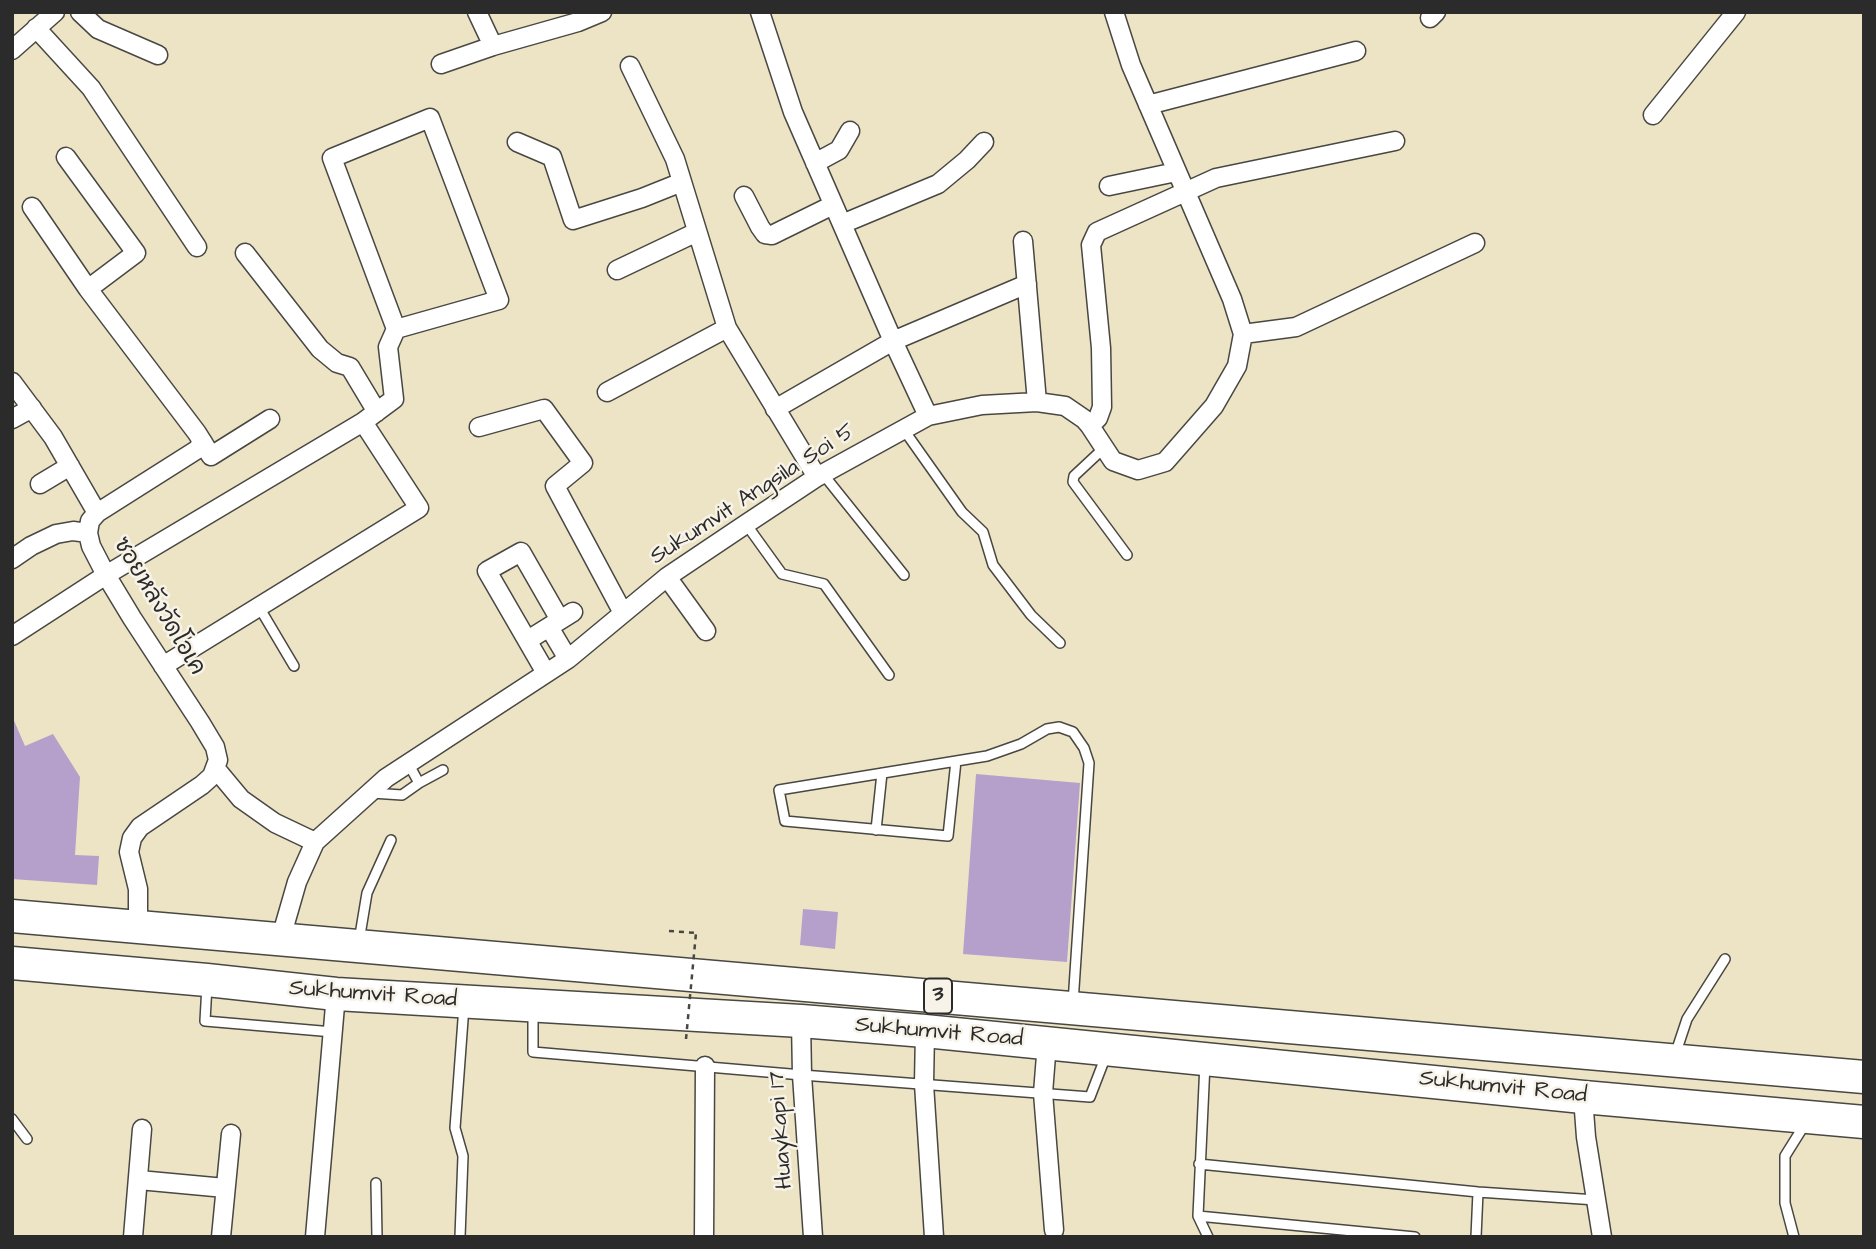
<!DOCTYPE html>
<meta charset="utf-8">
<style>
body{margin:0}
#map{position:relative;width:1876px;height:1249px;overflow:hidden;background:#ede4c6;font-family:"Architects Daughter",sans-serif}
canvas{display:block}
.frame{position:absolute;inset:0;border:14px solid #2b2b2b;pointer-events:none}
</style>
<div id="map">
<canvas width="1876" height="1249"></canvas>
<div class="frame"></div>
</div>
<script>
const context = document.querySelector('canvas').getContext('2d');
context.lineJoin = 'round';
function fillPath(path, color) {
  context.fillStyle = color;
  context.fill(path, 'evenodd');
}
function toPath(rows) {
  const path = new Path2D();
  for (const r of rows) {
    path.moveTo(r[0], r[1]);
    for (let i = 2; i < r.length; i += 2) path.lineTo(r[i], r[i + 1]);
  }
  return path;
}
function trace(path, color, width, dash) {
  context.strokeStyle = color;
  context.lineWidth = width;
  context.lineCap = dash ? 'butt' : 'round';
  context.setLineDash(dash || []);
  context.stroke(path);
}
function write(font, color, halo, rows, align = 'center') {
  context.font = font + ' "Architects Daughter","Playpen Sans Thai",sans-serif';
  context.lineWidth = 5;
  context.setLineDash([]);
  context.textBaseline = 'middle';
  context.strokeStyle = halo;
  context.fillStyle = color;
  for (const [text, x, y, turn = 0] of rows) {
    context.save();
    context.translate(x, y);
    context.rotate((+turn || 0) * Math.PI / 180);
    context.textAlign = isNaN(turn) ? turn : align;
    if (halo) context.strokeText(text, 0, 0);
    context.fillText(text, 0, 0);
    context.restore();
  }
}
fillPath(toPath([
 [12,716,25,746,53,734,80,777,75,855,99,856,97,885,12,879],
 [976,774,1080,783,1067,962,963,954],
 [803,909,838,912,835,949,800,945]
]), '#b4a0cb');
const lane = toPath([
 [904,430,962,512,983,532,993,565,1031,615,1060,643],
 [1104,448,1074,476,1073,482,1127,555],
 [823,474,904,575],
 [746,524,782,574,824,584,889,675],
 [259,607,294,666],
 [956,761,948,836,785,821,779,790,987,756,1021,744,1047,729,1059,727,1073,732,1084,748,1089,763,1073,1003],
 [408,763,419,783,443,770],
 [372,793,402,795,419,783],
 [876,830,882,773],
 [359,941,367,893,391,840],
 [207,985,205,1021,333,1032],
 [533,1010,533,1052,802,1075,1090,1097,1107,1053],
 [1675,1055,1687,1019,1725,959],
 [1205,1063,1198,1216,1208,1237],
 [12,1119,27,1139],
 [1199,1164,1478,1192,1596,1200],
 [376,1183,377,1237],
 [1198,1216,1415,1237],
 [460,1237,463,1156,455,1128,464,1006],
 [1476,1237,1478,1192],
 [1794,1237,1785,1203,1785,1156,1805,1124]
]);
const street = toPath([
 [80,12,98,29,158,55],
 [477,12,493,46],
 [760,12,793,112,893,341,928,416],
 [1430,18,1436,12],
 [36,28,91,88,197,247],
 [12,50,55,12],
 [441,64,493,46,578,22,602,12],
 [630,66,675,159,727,328,817,477],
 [1148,105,1356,51],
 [1653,115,1736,12],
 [517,142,552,157,573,220,642,198,682,182],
 [66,157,136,253,88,289],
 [815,163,839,150,850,131],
 [1109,186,1176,172],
 [744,196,760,227,765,234,772,235,833,205],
 [32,207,88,289,197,433,202,441,198,449,97,513,90,521,88,533,91,546,106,575,132,618,200,722,215,747,218,760,212,776,202,785,140,827,132,838,129,852,138,889,138,928],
 [842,224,938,184,967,160,984,142],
 [1023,241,1037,402],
 [245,253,320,349,337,363,350,367,377,412],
 [617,270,697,232],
 [1243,334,1296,327,1475,243],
 [12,382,53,437,97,513],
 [607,392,727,328],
 [775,409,893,341,1027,284],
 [12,419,32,408],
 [1090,426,1098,418,1102,407,1101,348,1091,245,1097,232,1216,178,1395,141],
 [479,427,544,409,583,463,555,486,623,613],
 [202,441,211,456,270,419],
 [40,484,70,466],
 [12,559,31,546,56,534,73,531,88,533],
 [667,577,706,631],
 [549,627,568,659],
 [12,636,106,575,363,422,394,399,388,347,396,329,332,158,430,118,499,300,396,329],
 [528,640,573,612],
 [163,666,419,508,363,422],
 [546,673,487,571,521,552,560,620],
 [216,769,241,799,275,823,315,842],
 [280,941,297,882,315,842,386,778,568,659,667,577,746,524,817,477,928,416,982,405,1037,402,1065,406,1084,419,1090,426,1113,461,1138,470,1165,462,1214,406,1237,366,1243,334,1232,299,1131,65,1114,12],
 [801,1021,802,1075,813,1237],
 [925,1031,924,1084,934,1237],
 [1047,1043,1043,1093,1054,1230],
 [1583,1097,1586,1137,1602,1237],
 [139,1180,225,1188],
 [133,1237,142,1129],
 [221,1237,231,1134],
 [315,1237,336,994],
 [704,1237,705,1066]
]);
const highway = toPath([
 [12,916,1864,1077],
 [12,963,207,980,336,994,801,1021,925,1031,1583,1097,1864,1122]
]);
trace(lane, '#484742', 12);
trace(street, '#484742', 21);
trace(highway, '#484742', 35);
trace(toPath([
 [669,931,696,933]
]), '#484742', 2.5, [5, 5]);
trace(lane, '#fff', 9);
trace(street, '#fff', 18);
trace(highway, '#fff', 32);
trace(toPath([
 [686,1039,696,933]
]), '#484742', 2.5, [5, 5]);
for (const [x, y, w] of [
 [938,996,28]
]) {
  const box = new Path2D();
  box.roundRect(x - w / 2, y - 17.5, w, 35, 5);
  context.fillStyle = '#f7f3e8';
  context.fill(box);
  trace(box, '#2b2b2b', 2);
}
write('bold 21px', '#2b2b2b', null, [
 ["3",938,996]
]);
write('23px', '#2b2b2b', '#f7f3e8', [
 ["Sukumvit Angsila Soi 5",753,495,-33],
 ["ซอยหลังวัดโอเค",158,607,59],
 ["Sukhumvit Road",373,995,4],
 ["Sukhumvit Road",939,1033,5],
 ["Sukhumvit Road",1503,1088,6],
 ["Huaykapi 17",782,1130,-94]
]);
</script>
